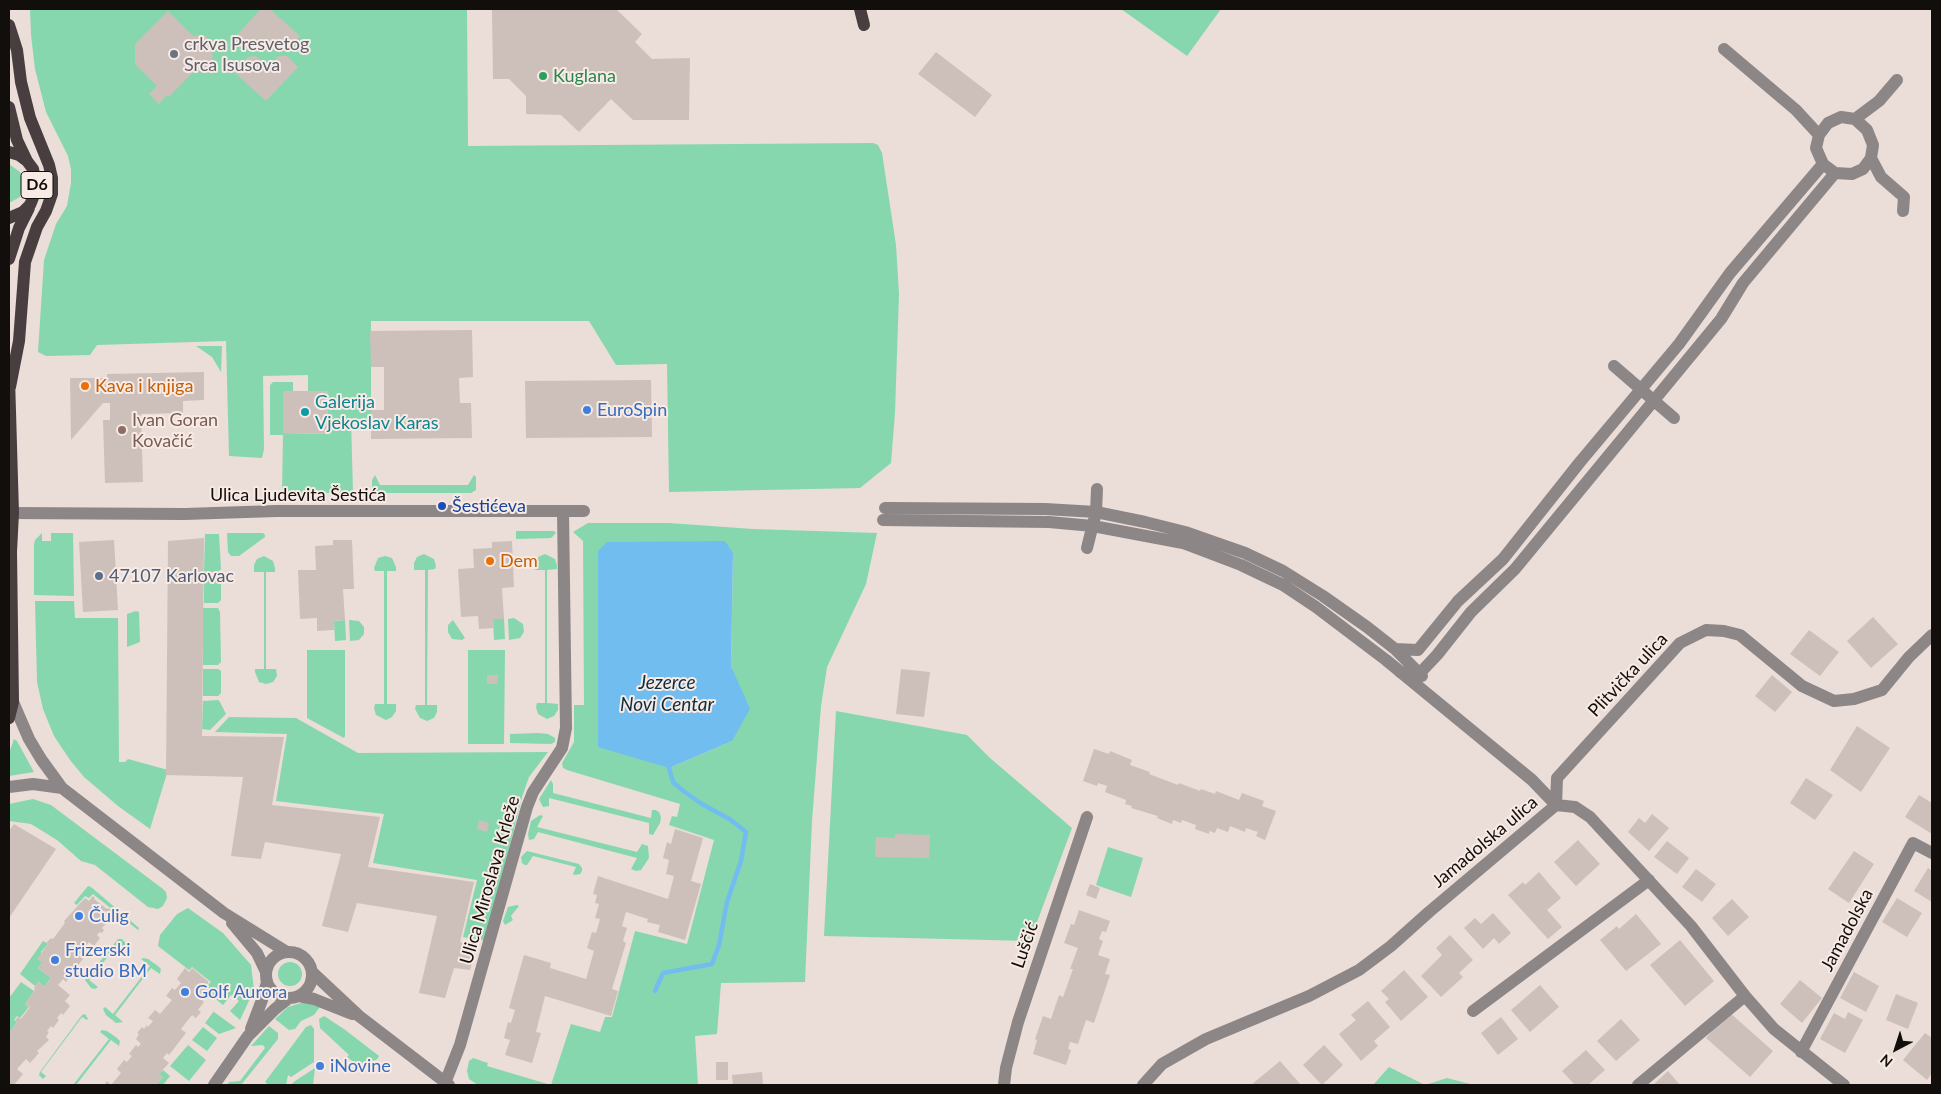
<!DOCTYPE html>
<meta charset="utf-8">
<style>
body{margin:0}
#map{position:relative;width:1941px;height:1094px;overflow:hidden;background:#ebddd7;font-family:Lato,sans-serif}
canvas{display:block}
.frame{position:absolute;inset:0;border:10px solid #120e0b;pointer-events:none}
.north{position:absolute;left:1871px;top:1024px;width:50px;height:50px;-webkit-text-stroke:4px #f8eae4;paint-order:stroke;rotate:220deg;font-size:14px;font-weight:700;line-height:20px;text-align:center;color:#120e0b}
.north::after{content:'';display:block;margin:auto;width:18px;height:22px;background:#120e0b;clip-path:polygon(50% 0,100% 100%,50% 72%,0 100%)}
</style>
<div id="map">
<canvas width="1941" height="1094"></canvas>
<div class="frame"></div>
<div class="north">N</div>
</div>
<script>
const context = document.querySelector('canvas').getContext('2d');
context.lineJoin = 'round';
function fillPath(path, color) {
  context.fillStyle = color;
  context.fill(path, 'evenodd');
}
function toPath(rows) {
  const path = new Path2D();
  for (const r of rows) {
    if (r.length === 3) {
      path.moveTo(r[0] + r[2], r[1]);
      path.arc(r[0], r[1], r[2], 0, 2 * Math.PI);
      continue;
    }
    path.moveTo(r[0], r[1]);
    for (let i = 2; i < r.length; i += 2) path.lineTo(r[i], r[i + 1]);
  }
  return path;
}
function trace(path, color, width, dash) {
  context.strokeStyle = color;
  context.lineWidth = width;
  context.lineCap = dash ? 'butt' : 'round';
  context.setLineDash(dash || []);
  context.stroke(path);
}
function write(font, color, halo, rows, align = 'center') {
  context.font = font + ' Lato,sans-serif';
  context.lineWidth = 4;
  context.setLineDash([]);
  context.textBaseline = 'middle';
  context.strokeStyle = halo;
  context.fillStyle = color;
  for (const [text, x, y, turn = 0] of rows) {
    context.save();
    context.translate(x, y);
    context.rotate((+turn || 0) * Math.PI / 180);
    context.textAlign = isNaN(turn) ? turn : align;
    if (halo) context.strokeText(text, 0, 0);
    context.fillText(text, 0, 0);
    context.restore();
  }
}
fillPath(toPath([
 [30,9,467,9,468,146,873,143,878,145,882,153,896,245,899,294,895,413,891,463,860,488,669,492,667,364,616,365,589,321,371,321,371,419,351,419,353,493,282,493,283,435,270,435,270,385,273,382,293,382,293,391,283,391,283,433,327,434,328,392,308,391,308,375,263,376,264,449,262,458,229,456,226,341,97,345,90,355,46,356,38,352,44,260,56,224,67,206,71,183,71,169,68,156,46,112,35,69,31,35],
 [1121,9,1221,9,1187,56],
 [9,164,20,172,24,184,20,197,9,203],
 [196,346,222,346,221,372,212,357],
 [375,475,380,485,468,485,474,475,476,477,476,490,471,493,378,493,372,490,372,480],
 [588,523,669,523,753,529,877,533,866,584,827,667,821,706,812,821,805,982,721,983,717,1034,695,1036,698,1085,478,1085,469,1079,467,1071,469,1061,473,1058,488,1063,487,1066,551,1085,571,1024,600,1032,605,1017,612,1017,635,931,687,944,714,840,669,825,672,816,677,817,680,804,567,770,563,768,562,763,574,742,574,705,584,705,583,541,573,532],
 [733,553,731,666,736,680,732,741,669,768],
 [516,531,554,531,556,533,551,538,516,539],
 [42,533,42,541,51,541,51,533,73,533,74,596,34,595,34,544,35,540],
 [227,533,263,533,265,535,265,537,239,556,231,556,228,552],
 [205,534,219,534,221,569,218,572,204,572],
 [424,554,434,559,436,566,435,569,428,570,427,705,437,705,437,712,434,718,427,721,420,718,415,709,416,705,425,705,425,570,414,570,414,563,417,557],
 [545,554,555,559,557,566,557,569,547,570,547,703,558,704,558,710,554,716,547,719,538,714,536,707,537,703,545,703,545,570,535,570,535,563,538,557],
 [264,556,273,561,275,568,275,572,266,572,266,669,276,669,277,676,273,682,266,684,259,682,255,672,255,669,264,669,264,572,254,572,254,565,257,559],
 [385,556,392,558,396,567,396,571,387,571,387,704,396,704,396,711,392,717,386,720,376,715,374,708,375,704,384,704,384,571,375,571,374,568,378,558],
 [217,575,221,578,221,600,218,603,204,603,204,576],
 [35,601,74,601,75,618,118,618,119,762,125,762,128,759,168,770,150,829,118,806,84,777,70,760,54,736,43,709,37,682],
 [203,608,218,608,220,612,221,662,218,665,203,665],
 [136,611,139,612,140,642,127,647,127,614],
 [514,618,523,624,524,632,520,638,509,640,508,619],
 [493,619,504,619,505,639,494,640],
 [345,620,346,640,335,641,334,621],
 [349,620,359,621,364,627,364,634,359,640,350,641],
 [453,620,465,638,462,640,452,639,448,632,448,625],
 [307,650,345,650,345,736,344,738,307,718],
 [468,650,505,650,504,744,468,744],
 [203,669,218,669,221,671,221,693,218,696,203,696],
 [218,700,220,702,226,714,210,730,202,729,203,701],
 [836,711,967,735,990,758,1072,828,1030,941,824,936],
 [229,717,296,718,358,753,548,752,529,777,522,797,486,941,463,937,477,880,373,863,384,814,276,801,287,734,215,732],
 [538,733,548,734,555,738,555,742,551,744,510,743,510,734],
 [14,739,17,741,34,772,9,776,9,753],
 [551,780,553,784,553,793,651,818,652,810,656,810,659,812,661,817,660,823,653,835,649,834,649,823,549,798,549,806,543,807,539,799],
 [33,799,51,805,163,889,166,892,167,898,163,906,158,909,148,907,95,865,81,861,57,840,31,824,9,821,9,804],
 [540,815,543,816,537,827,637,852,642,844,648,846,649,858,641,870,636,871,631,869,637,858,538,832,534,839,529,840,528,834,531,821],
 [1108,847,1143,858,1131,897,1096,885],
 [527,851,579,864,582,868,582,871,580,874,575,875,573,874,576,867,533,856,527,865,525,865,522,863,521,857],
 [88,886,91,887,139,928,138,930,93,894,89,898,85,896,77,905,74,903],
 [517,905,519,906,511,916,513,920,505,925,503,921,508,907],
 [188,908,223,933,251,965,254,990,240,1020,230,1011,239,1001,231,995,223,1005,206,991,209,988,207,986,211,982,192,967,189,970,158,946,160,935,177,914],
 [118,939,122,939,129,947,127,950,119,943,89,980,98,987,95,989,91,988,85,980],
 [43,941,48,944,41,952,42,963,38,968,51,978,44,987,39,982,35,986,20,974],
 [143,958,148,959,158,966,161,969,160,974,151,968,115,1015,123,1022,116,1023,106,1015,103,1009,105,1007,113,1014,150,966,141,959],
 [290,974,12],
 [21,982,34,991,25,1004,29,1007,20,1018,17,1016,14,1020,17,1022,9,1033,9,998],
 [304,1002,320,1007,314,1015,301,1021,295,1029,289,1030,275,1019,288,1007],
 [214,1011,214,1012,236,1028,219,1034,205,1023],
 [85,1014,88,1019,87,1020,82,1017,41,1072,46,1076,43,1079,39,1075,40,1072,82,1015],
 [324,1016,344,1029,379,1056,378,1058,376,1060,356,1064,347,1057,349,1055,320,1028,319,1019],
 [311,1025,314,1029,314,1062,291,1077,288,1075,286,1085,269,1085,265,1082,306,1027],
 [269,1026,278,1033,278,1039,241,1085,227,1085,229,1082,240,1081,265,1048,263,1045,251,1046],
 [203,1027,217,1038,207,1051,192,1040],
 [102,1030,107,1031,117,1038,120,1041,119,1046,111,1040,76,1085,73,1085,109,1039,100,1032],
 [188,1045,206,1060,189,1081,170,1066],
 [1389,1067,1425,1085,1447,1078,1474,1085,1373,1085],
 [315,1068,313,1085,291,1085,295,1081],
 [163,1070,170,1076,163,1085,156,1085,163,1077,159,1074]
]), '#86d7ae');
fillPath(toPath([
 [725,541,733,553,731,666,750,709,732,741,669,768,598,747,598,551,607,542]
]), '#72bdef');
trace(toPath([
 [655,991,663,973,712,964,719,945,727,902,741,861,746,832,731,820,702,804,682,790,673,782,669,768]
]), '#72bdef', 4.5);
fillPath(toPath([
 [261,9,270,9,300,36,287,51,279,51,265,38,255,48,246,47,235,37],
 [492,9,616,9,642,34,635,42,652,59,690,58,689,120,633,120,611,99,579,132,561,115,526,114,526,96,509,79,493,79],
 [168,11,193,36,205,36,213,42,212,65,206,71,194,71,169,97,167,95,159,104,149,94,157,86,135,64,135,44],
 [936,52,992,95,975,117,918,74],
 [256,56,268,67,279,56,287,56,298,67,266,101,234,72,248,57],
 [472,330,473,377,459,378,460,403,471,403,472,438,371,439,371,410,384,410,384,367,371,367,370,331],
 [204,372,204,400,183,401,183,413,141,414,143,482,105,483,103,420,110,420,110,403,103,403,71,440,70,378,107,378,107,374],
 [651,380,652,437,526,438,525,381],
 [283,391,328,391,327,434,283,433],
 [204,538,202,736,284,737,272,805,380,817,368,867,474,882,460,942,477,945,470,970,454,968,445,998,419,993,437,916,357,903,348,932,322,926,341,854,265,842,261,859,231,856,243,777,166,775,168,541],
 [114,540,118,610,83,612,79,542],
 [333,540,352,540,354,589,343,589,345,620,334,621,334,630,317,631,317,618,300,619,298,570,316,570,315,546,333,545],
 [512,541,514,587,502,588,504,619,493,619,494,628,479,629,478,616,461,617,458,569,474,568,473,549,492,548,492,542],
 [1873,617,1898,644,1871,668,1847,641],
 [1809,630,1839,652,1820,676,1790,654],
 [901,669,930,672,924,717,896,714],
 [487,675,498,675,497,684,487,684],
 [1772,675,1792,692,1775,712,1755,696],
 [1857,726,1890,748,1861,792,1830,770],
 [1094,749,1109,754,1110,751,1132,760,1130,765,1150,772,1149,774,1178,785,1179,783,1200,791,1201,789,1215,794,1216,791,1239,800,1242,793,1264,801,1262,806,1276,811,1265,840,1256,836,1258,832,1246,828,1245,832,1230,826,1228,832,1217,828,1215,833,1209,831,1209,834,1195,829,1196,825,1182,820,1181,823,1173,820,1172,824,1157,818,1158,816,1131,808,1132,806,1125,804,1126,800,1105,792,1107,786,1098,783,1097,786,1083,781],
 [1806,778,1833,795,1815,820,1790,803],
 [1919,795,1932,803,1932,834,1905,817],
 [1652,814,1669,828,1649,851,1628,832,1639,818,1645,823],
 [479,820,489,823,487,832,477,829],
 [14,824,56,849,9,918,9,831],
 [675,829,703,838,691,881,701,884,685,940,658,932,660,925,647,922,648,919,626,912,622,926,627,928,623,941,626,943,612,989,618,991,611,1016,545,996,536,1032,541,1033,532,1063,505,1055,510,1040,504,1038,508,1022,511,1023,515,1010,509,1008,524,955,551,963,550,968,586,979,594,951,587,948,592,932,596,933,600,919,595,918,599,904,595,903,597,895,593,894,598,876,668,899,674,876,666,874,669,860,663,858,667,842,671,844],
 [895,834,930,835,929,858,875,857,876,837,895,838],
 [1578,840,1600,864,1576,886,1554,862],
 [1667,841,1689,858,1677,874,1654,857],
 [1854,851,1874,864,1849,903,1828,889],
 [1928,868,1932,871,1932,902,1914,891],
 [1696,869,1716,884,1702,902,1682,887],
 [1539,872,1561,898,1547,910,1562,927,1548,939,1508,895,1523,882,1525,885],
 [1090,884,1100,888,1096,899,1086,895],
 [93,896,95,898,94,899,107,909,108,908,111,910,106,915,111,918,102,928,104,930,102,933,100,932,97,935,100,938,94,946,89,942,79,955,83,959,75,969,71,966,67,972,71,975,66,982,63,979,58,985,70,995,65,1001,70,1006,63,1015,61,1013,57,1018,59,1020,53,1028,51,1026,47,1031,49,1032,46,1037,49,1040,37,1051,39,1053,30,1063,26,1059,17,1069,23,1074,14,1085,9,1085,9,1033,17,1022,15,1020,18,1017,21,1019,30,1007,25,1004,35,989,34,988,38,982,44,987,51,978,38,968,42,963,37,959,48,944,46,943,51,938,53,939,65,923,64,921,85,898,89,901],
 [1897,898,1922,913,1907,937,1882,922],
 [1732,899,1749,917,1728,936,1712,918],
 [1079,910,1110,921,1106,932,1102,931,1099,939,1103,941,1098,955,1110,959,1105,974,1110,975,1094,1023,1086,1020,1078,1044,1070,1042,1068,1049,1071,1050,1066,1065,1033,1054,1037,1040,1035,1039,1043,1016,1051,1019,1059,995,1063,997,1073,969,1070,969,1078,948,1064,943,1071,924,1074,925],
 [1493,913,1511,933,1499,944,1494,938,1483,949,1464,928,1475,918,1481,924],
 [1636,914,1661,944,1626,971,1600,940,1617,926,1619,929],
 [1450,935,1473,960,1459,973,1463,977,1441,997,1421,976,1442,955,1436,948],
 [1680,940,1714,981,1685,1006,1650,965],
 [185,968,189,972,192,968,209,982,206,986,208,988,200,998,204,1002,198,1010,201,1012,196,1018,192,1015,181,1029,186,1033,169,1055,167,1053,163,1058,169,1063,159,1074,163,1077,156,1085,104,1085,107,1081,111,1085,121,1073,117,1069,124,1060,127,1062,132,1056,129,1054,136,1045,138,1047,141,1044,136,1039,139,1034,137,1033,142,1027,144,1029,147,1025,148,1027,153,1021,148,1018,155,1010,160,1014,172,1000,166,996,172,988,175,990,181,983,177,979],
 [1404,970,1428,997,1401,1021,1385,1002,1389,999,1381,991],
 [1854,972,1879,986,1866,1012,1840,998],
 [1800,980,1822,998,1802,1023,1780,1004],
 [1540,985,1559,1007,1530,1032,1511,1010],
 [1896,994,1918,1003,1908,1029,1886,1020],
 [1368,1001,1390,1027,1374,1041,1378,1046,1361,1061,1339,1034,1356,1020,1351,1015],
 [1729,1012,1773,1051,1750,1077,1706,1038],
 [1848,1012,1863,1020,1845,1053,1820,1039,1834,1013,1845,1019],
 [1501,1017,1518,1039,1498,1055,1481,1033],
 [1621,1019,1640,1040,1616,1061,1597,1041],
 [1925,1033,1932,1038,1932,1073,1927,1080,1903,1060],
 [1324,1045,1343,1065,1322,1085,1303,1065],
 [1586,1050,1605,1070,1588,1085,1575,1085,1562,1071],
 [1280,1061,1301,1085,1251,1085],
 [716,1062,728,1062,728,1080,716,1080],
 [1668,1071,1680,1085,1653,1085],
 [762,1072,763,1085,733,1085,732,1075]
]), '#cdc0ba');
trace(toPath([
 [1724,49,1796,110,1819,135],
 [1841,117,1855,119,1867,130,1873,145,1871,158,1863,169,1852,174,1835,173,1823,164,1816,148,1819,135,1828,123,1841,117],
 [1855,119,1879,101,1897,80],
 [1871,158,1881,177,1904,197,1903,211],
 [1614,366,1674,418],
 [885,508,1045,509,1096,512,1145,522,1185,532,1245,553,1283,571,1323,596,1367,627,1395,649,1422,676],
 [9,513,185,514,276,511,584,511],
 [883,520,1049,522,1093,526,1183,543,1241,565,1283,585,1316,607,1386,660,1532,780,1556,805],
 [1087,548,1096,512,1097,489],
 [1395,649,1418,650,1458,601,1503,559,1580,462,1679,344,1730,273,1823,164],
 [1400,672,1420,673,1437,655,1471,612,1515,569,1721,319,1743,283,1835,173],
 [13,702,29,739,41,759,62,788],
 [9,787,33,784,62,788,224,913,287,952],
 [1556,805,1557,778,1680,643,1706,630,1724,631,1740,635,1802,686,1834,701,1854,699,1882,690,1909,657,1932,635],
 [232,923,257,953,266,972],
 [289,975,23],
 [312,972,359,1016,449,1085],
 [299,996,314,999,352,1014],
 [1473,1011,1649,880],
 [251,1029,262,1000,267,982],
 [1801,1052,1913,843,1932,853],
 [445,1083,460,1045,527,807,533,792,562,748,566,728,563,511],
 [214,1085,248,1036,275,1009,289,998],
 [1004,1085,1006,1068,1018,1022,1087,817],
 [1143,1085,1162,1064,1206,1039,1309,996,1359,970,1391,946,1429,912,1556,805,1575,807,1590,817,1691,926,1745,996,1774,1029,1844,1085],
 [1638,1085,1745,996]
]), '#8c8687', 12);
trace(toPath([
 [860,9,864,25],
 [9,25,17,50,21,82,30,118,49,165,52,178,52,194,46,211,37,227,25,262,19,341,10,387],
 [9,107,17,140,27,161],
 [9,152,19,155,27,161,33,169,37,188,30,205,23,212,9,218],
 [9,259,19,228,29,208],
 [9,718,13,702,11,552,13,513,9,378]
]), '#483e40', 12);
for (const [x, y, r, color] of [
 [174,54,5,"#6b7280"],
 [543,76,5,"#2e9e5b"],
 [85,386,5,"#e8710a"],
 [587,410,5,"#3f7fe0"],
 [305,412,5,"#0f9aa8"],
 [122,430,5,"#8d6e63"],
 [442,506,5,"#1a4fb4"],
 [490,561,5,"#e8710a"],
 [99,576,5,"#5c6f8a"],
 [79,916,5,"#3f7fe0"],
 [55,960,5,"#3f7fe0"],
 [185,992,5,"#3f7fe0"],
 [320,1066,5,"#3f7fe0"]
]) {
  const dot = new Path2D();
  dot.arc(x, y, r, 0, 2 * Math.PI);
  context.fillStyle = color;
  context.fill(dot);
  trace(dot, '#f8eae4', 2);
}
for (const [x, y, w] of [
 [37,185,32]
]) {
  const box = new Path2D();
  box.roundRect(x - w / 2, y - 13.5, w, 27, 4);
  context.fillStyle = '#f8eae4';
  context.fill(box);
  trace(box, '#120e0b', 1);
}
write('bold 16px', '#120e0b', null, [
 ["D6",37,185]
]);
write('18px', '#5b616d', '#f8eae4', [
 ["crkva Presvetog",184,44],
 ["Srca Isusova",184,65]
], 'left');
write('18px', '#27864d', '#f8eae4', [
 ["Kuglana",553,76]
], 'left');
write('18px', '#c56008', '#f8eae4', [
 ["Kava i knjiga",95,386],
 ["Dem",500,561]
], 'left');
write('18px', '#0d838f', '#f8eae4', [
 ["Galerija",315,402],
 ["Vjekoslav Karas",315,423]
], 'left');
write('18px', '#366cbe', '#f8eae4', [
 ["EuroSpin",597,410],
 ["Čulig",89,916],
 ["Frizerski",65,950],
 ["studio BM",65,971],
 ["Golf Aurora",195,992],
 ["iNovine",330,1066]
], 'left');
write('18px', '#785e54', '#f8eae4', [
 ["Ivan Goran",132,420],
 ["Kovačić",132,441]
], 'left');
write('18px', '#120e0b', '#f8eae4', [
 ["Ulica Ljudevita Šestića",298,495],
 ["Plitvička ulica",1628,675,-47],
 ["Jamadolska ulica",1485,842,-40],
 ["Ulica Miroslava Krleže",490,880,-74],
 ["Jamadolska",1847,930,-62],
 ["Luščić",1025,945,-71]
]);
write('18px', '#164399', '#f8eae4', [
 ["Šestićeva",452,506]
], 'left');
write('18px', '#4e5e75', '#f8eae4', [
 ["47107 Karlovac",109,576]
], 'left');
write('italic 19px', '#0c2e42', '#f8eae4', [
 ["Jezerce",667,683],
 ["Novi Centar",667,705]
]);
</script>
